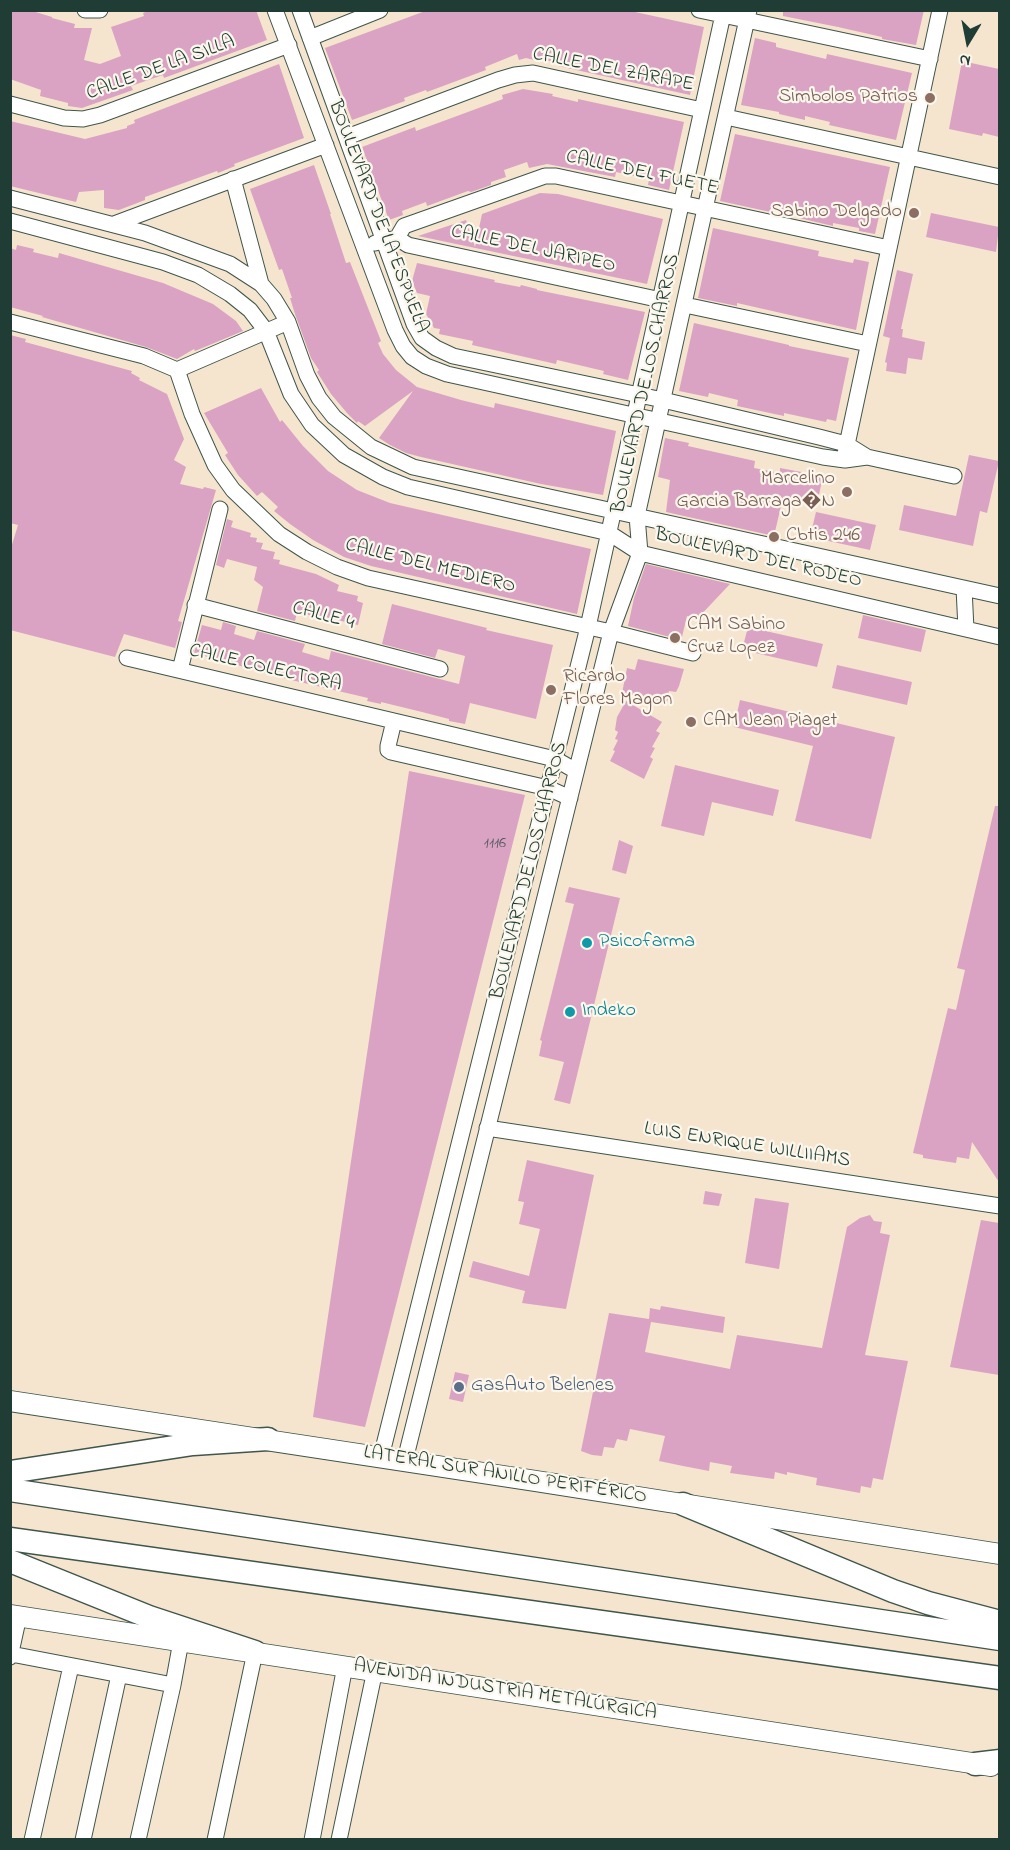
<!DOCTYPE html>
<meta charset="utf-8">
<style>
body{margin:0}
#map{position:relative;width:1010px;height:1850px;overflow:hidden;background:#f6e5ce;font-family:"Indie Flower",sans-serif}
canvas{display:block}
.frame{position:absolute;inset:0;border:12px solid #1f3d34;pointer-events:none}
.north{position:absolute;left:938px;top:12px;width:60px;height:60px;-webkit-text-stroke:4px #fbf7ec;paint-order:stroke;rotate:190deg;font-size:16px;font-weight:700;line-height:24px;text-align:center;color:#1f3d34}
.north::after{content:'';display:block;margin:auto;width:21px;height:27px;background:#1f3d34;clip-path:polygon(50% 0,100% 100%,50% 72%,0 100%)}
</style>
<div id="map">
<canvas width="1010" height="1850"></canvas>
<div class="frame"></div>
<div class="north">N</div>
</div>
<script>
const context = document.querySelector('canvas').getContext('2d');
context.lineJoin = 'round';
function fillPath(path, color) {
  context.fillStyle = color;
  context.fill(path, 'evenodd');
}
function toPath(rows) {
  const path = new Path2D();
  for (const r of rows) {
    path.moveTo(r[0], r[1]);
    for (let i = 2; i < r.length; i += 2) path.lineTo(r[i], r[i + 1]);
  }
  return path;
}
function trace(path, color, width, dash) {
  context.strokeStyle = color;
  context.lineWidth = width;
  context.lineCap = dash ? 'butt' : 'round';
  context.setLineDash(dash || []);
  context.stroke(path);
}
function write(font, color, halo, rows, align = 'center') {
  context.font = font + ' "Indie Flower",sans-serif';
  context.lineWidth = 4.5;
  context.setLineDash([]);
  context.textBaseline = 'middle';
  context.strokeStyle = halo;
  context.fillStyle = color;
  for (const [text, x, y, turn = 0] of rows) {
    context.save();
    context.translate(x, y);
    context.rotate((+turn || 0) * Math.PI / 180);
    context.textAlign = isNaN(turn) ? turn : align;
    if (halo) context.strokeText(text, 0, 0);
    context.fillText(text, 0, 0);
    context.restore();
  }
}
fillPath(toPath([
 [10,10,29,10,52,17,52,18,75,24,74,28,92,28,84,60,100,64,121,56,111,27,144,16,143,13,150,10,256,10,267,40,164,78,163,75,131,86,133,90,82,108,68,106,68,103,40,96,41,90,10,79],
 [428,10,626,10,704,27,690,95,558,66,559,63,534,58,534,60,526,58,519,60,517,54,485,67,486,70,427,92,426,90,404,98,405,101,352,120,325,48],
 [783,10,924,10,916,45,882,39,882,37,838,27,783,16],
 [755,38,776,43,776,47,826,59,827,54,912,73,896,140,829,125,830,122,805,116,805,120,779,114,779,112,741,105],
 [962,61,999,69,999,137,983,133,982,136,949,129],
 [279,64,304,138,234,164,235,166,218,173,217,171,145,197,145,200,119,210,104,208,104,190,79,192,76,202,10,186,10,121,85,139,127,128,127,126,135,123,134,120],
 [523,89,553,94,552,96,578,102,578,99,684,122,669,190,648,185,649,179,616,172,615,177,547,164,529,168,527,162,504,170,506,177,491,182,491,185,471,192,468,191,427,206,426,202,402,211,403,215,389,220,362,147,415,127,416,131,438,123,503,99,502,95],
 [735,134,890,167,875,234,859,231,859,228,833,223,833,226,799,218,800,213,776,208,775,213,720,201],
 [314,165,331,214,330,214,346,263,350,262,381,341,378,343,383,354,396,370,417,387,461,400,494,408,495,403,616,431,603,495,541,484,421,457,406,453,390,445,379,438,413,391,365,426,358,421,357,423,347,413,331,394,317,372,319,370,311,358,295,314,290,298,292,298,282,269,279,270,250,189],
 [540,193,558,194,663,219,647,284,418,236,466,220,475,247,482,214],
 [931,213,999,227,996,252,926,237],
 [713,228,819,251,818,256,853,263,854,259,869,262,856,330,737,303,737,306,698,298],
 [17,245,34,249,33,252,58,258,59,253,163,283,213,304,236,321,243,331,195,351,194,349,177,359,146,347,42,317,43,316,10,307,10,248,16,250],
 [417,263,495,280,494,282,520,287,521,285,537,289,537,290,645,312,628,380,603,374,604,371,557,360,556,364,472,345,473,341,439,334,440,329,434,328,426,314,430,296,417,293,412,281],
 [897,270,913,274,901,329,903,329,902,337,925,342,922,360,908,358,906,374,886,371,887,363,885,362,890,338,883,336],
 [694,323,789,345,789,346,849,358,836,421,827,419,826,422,784,413,784,416,737,406,738,400,709,393,708,397,679,391],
 [10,335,26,339,25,342,132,371,131,373,140,378,139,380,167,394,184,439,174,460,186,467,180,484,203,489,204,487,216,490,178,621,182,622,175,648,124,634,115,657,10,630,10,551,18,525,10,523],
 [261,388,280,422,282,420,303,446,328,471,357,490,390,503,591,549,577,614,371,566,344,557,313,540,290,524,274,511,278,507,262,492,257,496,238,475,225,455,228,453,204,413],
 [665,438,689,443,688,446,755,461,754,468,780,473,780,468,823,476,817,504,791,498,790,504,782,502,774,536,666,512,670,480,658,477],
 [969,455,999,461,987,513,980,511,973,546,899,530,904,505,956,516],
 [816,512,876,525,870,550,810,537],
 [227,519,233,521,231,527,251,533,250,537,257,538,256,542,263,543,261,549,275,552,273,559,280,560,279,564,316,574,339,585,337,591,358,596,357,601,363,603,358,625,317,615,316,617,297,612,295,621,257,611,263,587,254,580,257,567,227,559,224,568,216,565],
 [646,564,730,584,697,619,687,616,682,637,670,634,670,637,628,626,634,598],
 [392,604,487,628,486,630,553,645,536,719,470,703,465,724,449,721,449,719,422,712,381,702,381,704,367,701,368,698,287,679,194,653,202,625,221,630,223,622,236,626,234,634,254,640,257,631,305,644,302,652,329,660,331,651,459,684,465,656,438,649,435,658,382,644],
 [863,615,926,630,921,652,858,638],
 [748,627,823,644,817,667,742,650],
 [638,659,684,669,679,686,676,692,669,691,667,702,622,693,627,668,635,670],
 [837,665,912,682,907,705,832,688],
 [740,700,895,737,871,839,795,821,813,746,734,727],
 [626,701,662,722,656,731,660,733,652,747,655,748,650,757,653,759,644,779,610,761,615,751,613,750,618,740,615,739,618,732,615,730,617,717],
 [675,765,779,790,773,816,712,802,704,836,661,826],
 [409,771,525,795,365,1427,313,1417],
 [995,806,999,806,999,1182,972,1142,969,1159,957,1157,956,1163,923,1158,923,1155,913,1153,948,1008,956,1010,965,970,957,968],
 [619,840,633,846,626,874,612,870],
 [569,887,620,898,570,1104,554,1100,564,1062,539,1056,542,1041,540,1040,574,904,565,902],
 [527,1160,594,1175,566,1309,522,1303,525,1291,469,1277,473,1261,529,1276,540,1229,519,1224,524,1202,518,1201],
 [705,1191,722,1194,719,1206,703,1204],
 [755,1198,789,1203,779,1269,745,1263],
 [870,1215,874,1221,882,1222,880,1233,890,1235,865,1355,908,1361,883,1480,873,1478,871,1488,861,1486,860,1493,816,1485,817,1478,787,1472,787,1475,775,1472,774,1479,730,1473,732,1466,710,1462,709,1471,683,1466,659,1461,665,1436,630,1429,627,1441,617,1439,614,1448,604,1447,602,1456,592,1455,581,1451,609,1313,649,1319,650,1308,660,1310,661,1306,725,1317,723,1333,651,1322,645,1352,730,1369,737,1335,822,1348,847,1227,860,1218],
 [981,1220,999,1223,999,1375,950,1367],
 [455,1372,469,1375,463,1402,449,1399]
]), '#daa3c3');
const minor = toPath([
 [85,10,100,10],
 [275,10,395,330,403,346,412,357,426,366,447,374,823,457,845,460,867,457],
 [300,10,414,324,422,338,436,348,453,356,663,400,819,437,846,444,867,457,954,476],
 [699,10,930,59],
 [310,38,380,10],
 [10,104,64,118,83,119,100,115,289,45],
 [726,117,1000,177],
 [347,137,498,80,515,75,533,73,702,110],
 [233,179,261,284],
 [10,198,145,233,230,264,261,284,274,299,288,322,307,375,319,398,334,417,371,447,413,467,1000,596],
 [10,221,163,262,198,275,230,294,250,310,266,331,291,394,312,425,344,455,383,477,408,487,609,533,640,553,1000,637],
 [114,224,326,145],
 [397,238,408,245,661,300],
 [375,243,397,238,404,226,545,176,556,176,889,248],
 [685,305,868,344],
 [10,322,144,356,177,370,192,414,215,465,233,490,279,534,307,552,337,567,368,578,611,632,693,653],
 [177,370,288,322],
 [845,454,940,10],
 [964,588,966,629],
 [195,605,440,669],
 [127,658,555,759,576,771],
 [180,670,220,509],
 [394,721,388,746,388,750,391,752,548,788,570,798],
 [487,1128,1000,1206],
 [381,1457,588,627,724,10],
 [405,1460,611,632,640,553,637,516,749,10],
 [11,1654,173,1685,181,1641],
 [10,1657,19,1616],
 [32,1840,71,1666],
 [83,1840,119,1675],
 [138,1840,173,1685],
 [215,1840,255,1652],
 [312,1840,345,1666],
 [339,1840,375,1670]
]);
const major = toPath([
 [10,1401,536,1481,1000,1554],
 [10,1615,991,1766]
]);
const highway = toPath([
 [10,1472,193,1444,268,1439],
 [10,1490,1000,1639],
 [683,1504,893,1591,928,1603,1000,1622],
 [10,1539,1000,1678],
 [10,1561,149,1617,255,1652],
 [975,1764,1000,1761]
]);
trace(minor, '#3f564b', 17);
trace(major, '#3f564b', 22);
trace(highway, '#3f564b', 25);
trace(minor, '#fff', 15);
trace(major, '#fff', 20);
trace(highway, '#fff', 22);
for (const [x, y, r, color] of [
 [930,98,6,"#8d6e63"],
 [914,213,6,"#8d6e63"],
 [847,492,6,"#8d6e63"],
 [774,537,6,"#8d6e63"],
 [675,638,6,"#8d6e63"],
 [551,690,6,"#8d6e63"],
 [691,722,6,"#8d6e63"],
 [587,943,6,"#0f9aa8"],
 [570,1012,6,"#0f9aa8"],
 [459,1387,6,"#5c6f8a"]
]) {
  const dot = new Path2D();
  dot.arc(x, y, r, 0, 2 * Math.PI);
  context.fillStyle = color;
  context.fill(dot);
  trace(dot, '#fbf7ec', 2);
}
write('16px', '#4e5658', null, [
 ["1116",495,844]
]);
write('20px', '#1f3d34', '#fbf7ec', [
 ["CALLE DE LA SILLA",161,69,-20],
 ["CALLE DEL ZARAPE",613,71,11],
 ["CALLE DEL FUETE",642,174,12],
 ["BOULEVARD DE LA ESPUELA",377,217,69],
 ["CALLE DEL JARIPEO",533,250,12],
 ["BOULEVARD DE LOS CHARROS",647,384,-78],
 ["BOULEVARD DEL RODEO",758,559,13],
 ["CALLE DEL MEDIERO",430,567,14],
 ["CALLE 4",323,617,15],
 ["CALLE COLECTORA",265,669,13],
 ["BOULEVARD DE LOS CHARROS",530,871,-76],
 ["LUIS ENRIQUE WILLIIAMS",747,1146,9],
 ["LATERAL SUR ANILLO PERIFÉRICO",505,1476,9],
 ["AVENIDA INDUSTRIA METALÚRGICA",505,1691,9]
]);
write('20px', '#785e54', '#fbf7ec', [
 ["Simbolos Patrios",918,98,"right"],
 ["Sabino Delgado",902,213,"right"],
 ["Marcelino",835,480,"right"],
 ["Garcia Barraga�N",835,503,"right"],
 ["Cbtis 246",786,537],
 ["CAM Sabino",687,626],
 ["Cruz Lopez",687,649],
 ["Ricardo",563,678],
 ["Flores Magon",563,701],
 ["CAM Jean Piaget",703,722]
], 'left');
write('20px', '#0d838f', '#fbf7ec', [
 ["Psicofarma",599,943],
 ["Indeko",582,1012]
], 'left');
write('20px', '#4e5e75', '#fbf7ec', [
 ["GasAuto Belenes",471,1387]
], 'left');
</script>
